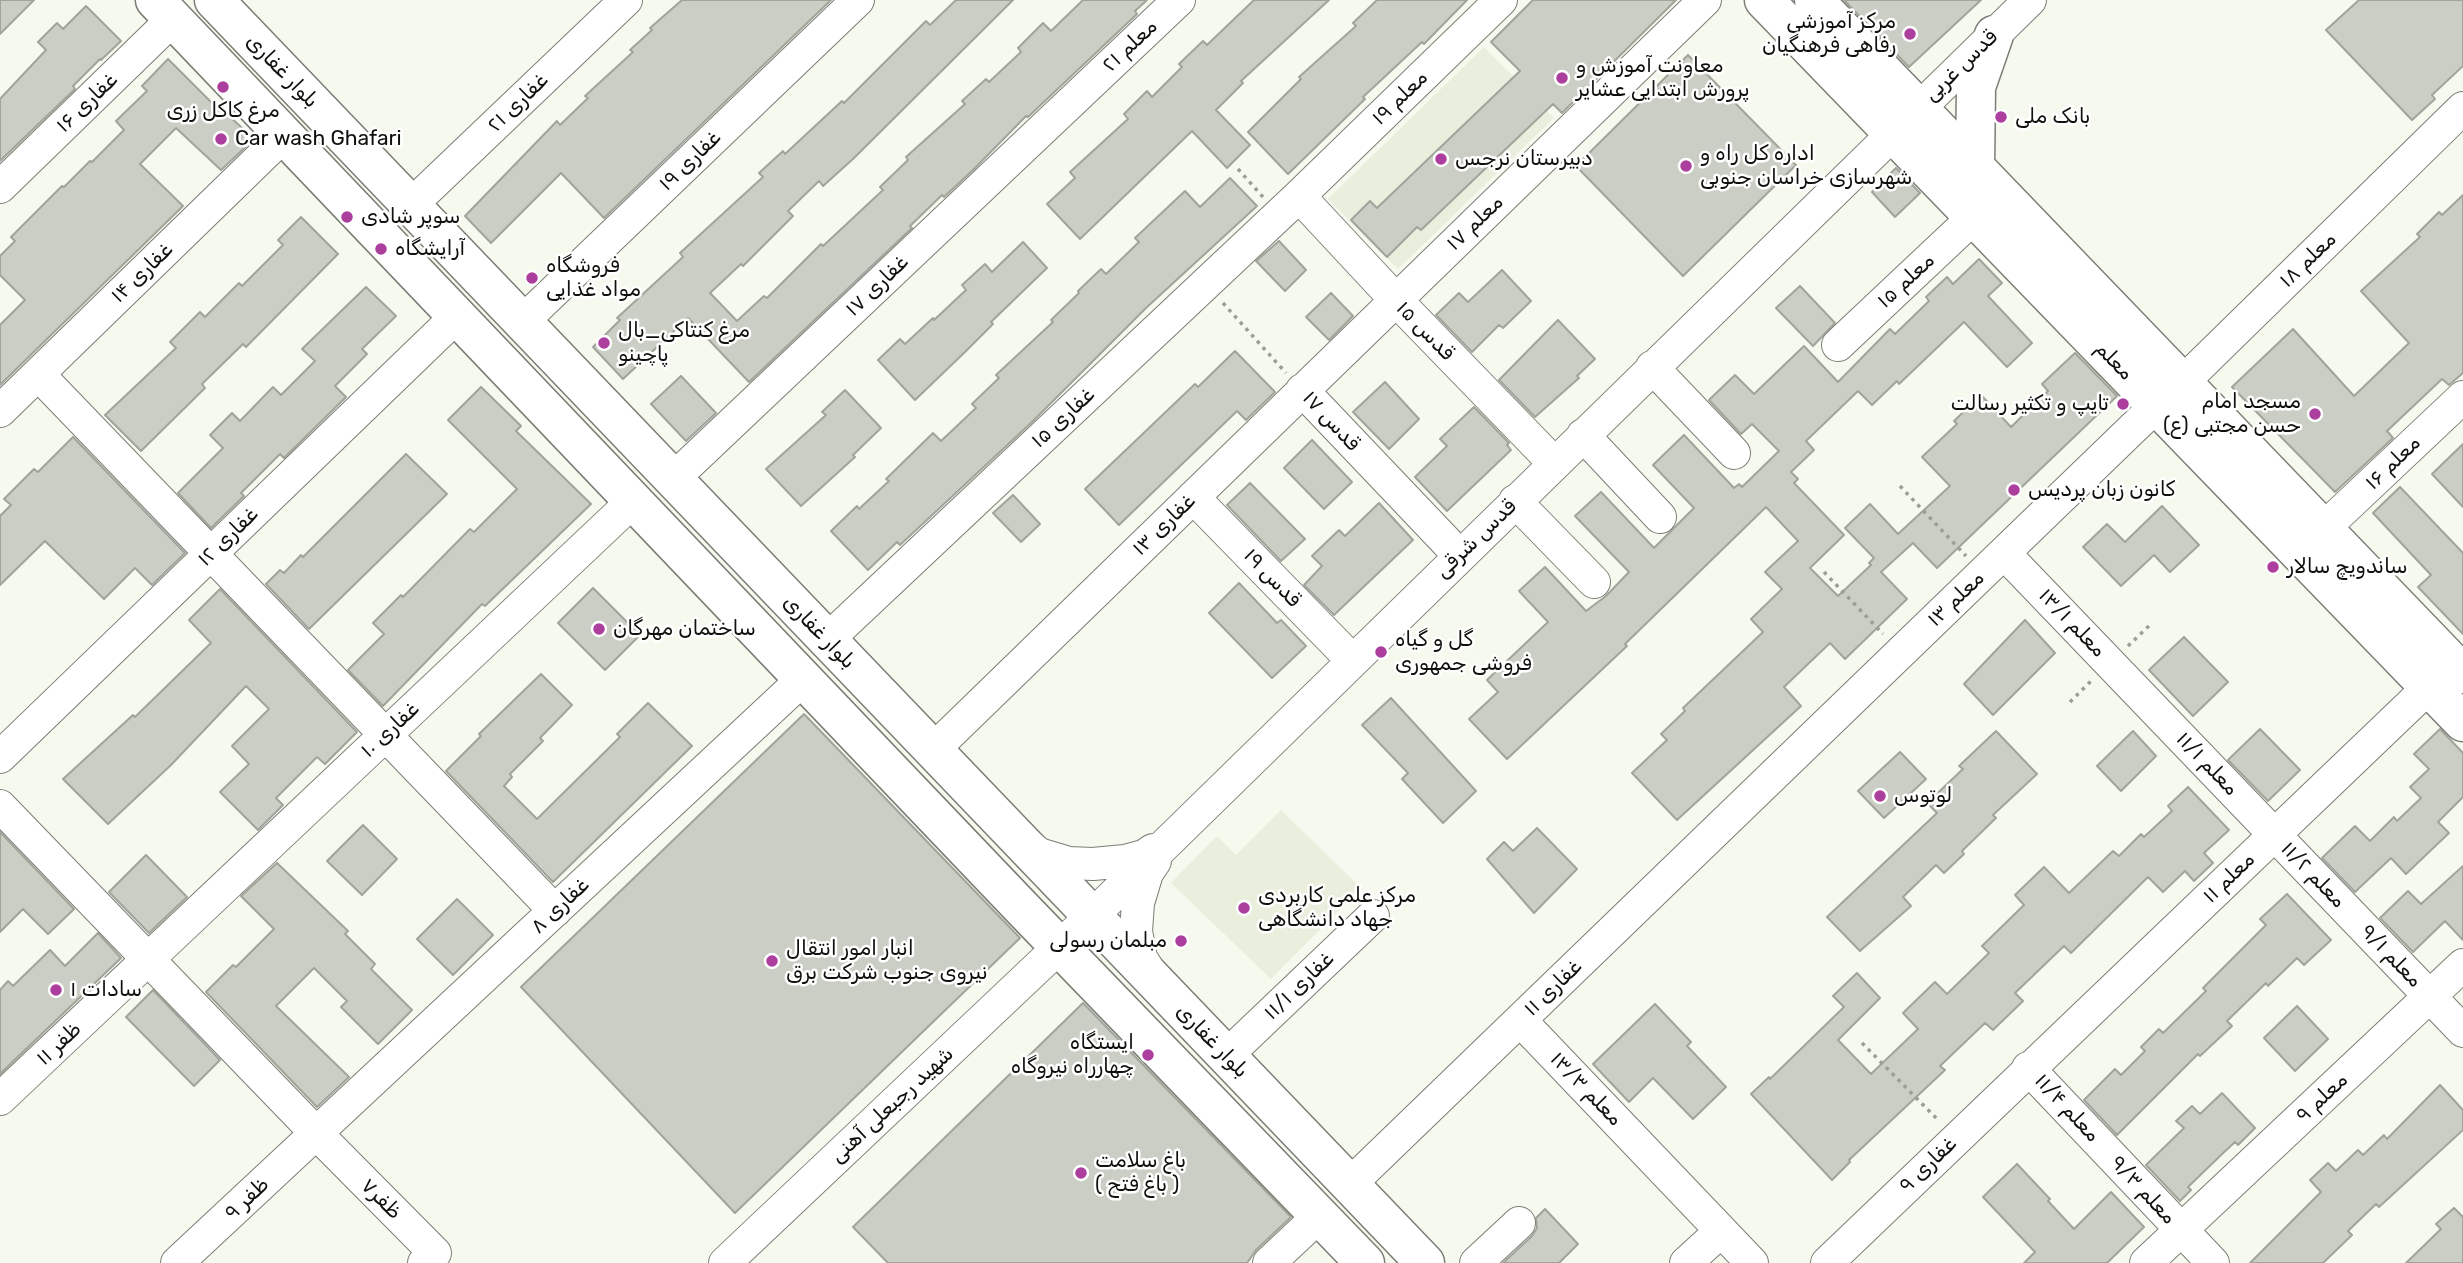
<!DOCTYPE html>
<meta charset="utf-8">
<style>
body{margin:0}
canvas{display:block;background:#f5f9ee}
</style>
<canvas width="2463" height="1263"></canvas>
<script>
const context = document.querySelector('canvas').getContext('2d');
context.lineJoin = 'round';
function fillPath(path, color) {
  context.fillStyle = color;
  context.fill(path, 'evenodd');
}
function toPath(rows) {
  const path = new Path2D();
  for (const r of rows) {
    path.moveTo(r[0], r[1]);
    for (let i = 2; i < r.length; i += 2) path.lineTo(r[i], r[i + 1]);
  }
  return path;
}
function trace(path, color, width, dash) {
  context.strokeStyle = color;
  context.lineWidth = width;
  context.lineCap = dash ? 'butt' : 'round';
  context.setLineDash(dash || []);
  context.stroke(path);
}
function write(font, color, halo, rows, align = 'center') {
  context.font = font + ' Rubik,Vazirmatn,sans-serif';
  context.lineWidth = 5;
  context.setLineDash([]);
  context.textBaseline = 'middle';
  context.strokeStyle = halo;
  context.fillStyle = color;
  for (const [text, x, y, turn = 0] of rows) {
    context.save();
    context.translate(x, y);
    context.rotate((+turn || 0) * Math.PI / 180);
    context.textAlign = isNaN(turn) ? turn : align;
    if (halo) context.strokeText(text, 0, 0);
    context.fillText(text, 0, 0);
    context.restore();
  }
}
fillPath(toPath([
 [1484,47,1554,118,1398,269,1328,199],
 [1281,810,1361,888,1271,979,1171,883,1217,836,1236,855]
]), '#e9eedd');
const building = toPath([
 [0,0,34,0,0,34,0,0],
 [682,0,831,0,604,218,561,173,491,243,465,216,557,121,560,125,588,98,585,96,633,52,630,50,652,30,650,28,682,0],
 [956,0,1013,0,853,159,823,186,819,181,788,211,793,216,743,266,741,264,710,293,737,321,764,296,767,298,821,244,823,246,883,190,880,187,908,160,906,157,965,104,962,101,986,79,989,82,1021,52,1018,48,1043,23,1051,31,1083,0,1147,0,1135,11,1137,14,1028,117,1026,116,974,169,944,197,942,195,910,226,912,228,749,382,688,318,623,379,593,347,620,320,617,318,683,257,680,253,763,177,759,173,783,151,785,154,842,101,844,103,926,21,930,25,956,0],
 [1254,0,1329,0,1241,81,1243,83,1216,110,1250,145,1227,168,1192,131,1080,239,1047,204,1075,178,1070,172,1128,119,1124,114,1147,91,1152,97,1182,67,1179,64,1203,41,1207,45,1254,0],
 [1377,0,1467,0,1424,44,1422,42,1363,97,1365,99,1288,174,1248,132,1301,79,1299,77,1356,26,1353,23,1377,0],
 [1533,0,1676,0,1562,113,1553,104,1421,230,1417,227,1387,257,1351,220,1370,201,1377,208,1520,71,1491,42,1533,0],
 [1844,0,1981,0,1909,67,1844,0],
 [2359,0,2463,0,2463,66,2432,95,2435,99,2412,120,2326,30,2359,0],
 [86,6,121,41,101,60,100,59,73,86,75,89,0,161,0,99,46,50,38,42,57,23,63,29,86,6],
 [1688,55,1796,165,1683,276,1576,166,1688,55],
 [168,59,212,103,213,101,254,139,221,170,176,128,140,164,183,206,0,385,0,325,25,300,0,275,0,256,15,241,11,237,62,186,64,187,90,161,92,162,124,130,116,121,147,91,142,86,168,59],
 [1896,168,1920,193,1895,217,1872,192,1896,168],
 [1230,178,1257,206,1146,308,1033,421,900,545,897,542,868,570,831,531,857,506,859,509,889,481,886,479,933,433,941,441,976,408,972,404,999,378,996,375,1053,322,1051,320,1079,293,1078,291,1101,269,1106,274,1139,242,1135,238,1185,191,1200,207,1230,178],
 [2463,195,2463,373,2449,385,2442,379,2387,431,2393,438,2335,492,2232,387,2293,329,2354,396,2409,343,2361,291,2420,237,2417,234,2439,212,2442,215,2463,195],
 [301,217,338,254,246,347,243,344,202,384,205,388,141,451,105,415,176,348,170,342,200,312,205,317,239,283,242,286,283,245,278,240,301,217],
 [1279,241,1306,270,1285,291,1256,261,1279,241],
 [1023,242,1047,268,991,322,993,324,965,352,915,400,878,360,900,339,905,344,933,318,934,320,966,290,962,285,985,264,992,272,1023,242],
 [1979,259,2002,283,1988,296,2032,343,2007,367,1964,322,1899,384,1897,381,1872,405,1858,391,1806,441,1814,450,1791,472,1798,479,1794,483,1844,535,1810,568,1838,596,1871,565,1869,563,1874,558,1845,528,1870,504,1898,534,1950,486,1922,457,1957,424,1954,421,1981,395,2011,427,2048,391,2042,384,2075,353,2117,396,1937,568,1913,543,1881,572,1907,599,1845,659,1830,643,1784,687,1801,706,1677,820,1632,773,1667,740,1661,734,1685,711,1683,708,1763,632,1751,619,1782,589,1765,572,1798,541,1766,507,1625,644,1627,646,1507,759,1469,719,1498,692,1487,680,1548,622,1519,591,1545,567,1586,611,1606,596,1629,572,1575,516,1601,492,1654,548,1694,508,1653,465,1684,435,1734,488,1739,484,1742,487,1779,451,1752,424,1741,434,1709,400,1735,375,1754,394,1804,346,1838,382,1890,329,1895,334,1929,301,1926,297,1947,277,1953,284,1979,259],
 [1502,270,1531,301,1503,328,1499,325,1472,352,1436,315,1459,293,1468,302,1502,270],
 [1800,286,1835,323,1813,346,1776,308,1800,286],
 [366,287,396,316,362,349,367,354,335,386,346,397,284,458,280,454,241,493,244,496,211,528,178,493,223,448,210,435,232,413,240,421,273,387,281,395,315,361,302,349,366,287],
 [1331,293,1353,316,1329,340,1306,317,1331,293],
 [1558,320,1595,359,1577,376,1579,378,1535,417,1499,380,1558,320],
 [1235,351,1275,392,1246,420,1237,411,1119,525,1085,489,1195,384,1198,387,1235,351],
 [681,376,716,413,686,441,651,404,681,376],
 [1385,382,1419,419,1389,449,1353,412,1385,382],
 [481,387,521,426,516,431,591,504,485,606,482,604,383,706,348,670,384,634,373,623,401,595,403,597,470,529,474,532,517,489,448,420,481,387],
 [845,390,881,428,853,455,855,457,801,506,766,469,826,415,822,412,845,390],
 [1474,407,1509,443,1507,445,1511,450,1447,511,1415,477,1447,446,1440,439,1474,407],
 [73,437,185,553,152,585,135,568,104,599,45,541,0,585,0,516,11,505,4,499,34,469,38,472,73,437],
 [1312,440,1352,482,1324,509,1284,468,1312,440],
 [2463,444,2463,507,2432,474,2463,444],
 [406,454,447,494,309,629,266,584,280,570,284,573,301,555,303,557,406,454],
 [1250,483,1305,539,1281,561,1227,505,1250,483],
 [2400,487,2463,553,2463,634,2418,587,2431,575,2373,513,2400,487],
 [1013,495,1040,524,1021,542,993,513,1013,495],
 [1379,503,1413,540,1334,615,1304,585,1322,566,1312,556,1339,530,1345,536,1379,503],
 [2162,506,2199,545,2170,572,2154,555,2121,586,2083,547,2107,524,2125,542,2162,506],
 [1239,583,1277,623,1281,620,1306,646,1272,678,1209,613,1239,583],
 [593,588,640,635,605,670,558,623,593,588],
 [220,589,357,732,325,764,317,757,276,798,283,805,258,830,220,792,249,764,232,746,269,709,246,686,171,765,108,824,63,779,133,715,135,717,211,643,189,620,220,589],
 [2025,620,2055,653,1993,715,1964,684,2025,620],
 [2184,637,2228,682,2193,716,2149,670,2184,637],
 [541,674,572,705,540,738,543,741,510,774,512,777,504,786,537,819,620,737,617,734,648,703,692,746,553,882,446,771,481,736,479,734,541,674],
 [1391,698,1476,791,1443,823,1402,779,1408,773,1362,725,1391,698],
 [804,714,1020,938,735,1213,521,987,804,714],
 [2260,729,2300,770,2268,801,2228,760,2260,729],
 [2440,729,2463,753,2463,797,2438,822,2449,833,2406,874,2391,858,2355,892,2322,858,2355,826,2370,841,2394,817,2397,821,2421,798,2410,787,2429,769,2414,754,2440,729],
 [1996,731,2037,774,1993,815,1996,818,1962,851,1964,854,1944,873,1936,865,1903,897,1911,906,1860,951,1827,917,1937,813,1927,803,1963,769,1959,766,1996,731],
 [2133,731,2156,756,2121,791,2097,766,2133,731],
 [1900,752,1926,779,1884,818,1858,791,1900,752],
 [2188,787,2229,830,2204,853,2213,863,2194,881,2185,871,2163,892,2148,877,2071,953,2064,946,2015,993,2023,1001,1993,1030,1985,1023,1940,1066,1945,1070,1849,1160,1850,1162,1832,1180,1751,1094,1769,1077,1770,1079,1844,1007,1833,996,1857,973,1880,998,1838,1040,1871,1074,1918,1029,1903,1013,1935,982,1947,994,1989,953,1982,946,2024,905,2015,895,2044,867,2069,893,2113,851,2119,856,2141,834,2144,837,2172,811,2168,806,2188,787],
 [363,825,397,859,362,895,327,861,363,825],
 [1537,828,1577,869,1534,913,1487,859,1504,842,1513,851,1537,828],
 [0,832,74,909,48,934,23,909,0,932,0,832],
 [146,855,187,897,149,933,109,892,146,855],
 [277,863,348,931,345,934,375,964,371,969,412,1010,378,1044,341,1007,347,1001,314,968,276,1006,349,1077,317,1107,206,992,233,965,236,967,274,929,241,896,277,863],
 [2463,866,2463,940,2445,921,2413,952,2380,918,2408,891,2421,904,2463,866],
 [2287,894,2331,940,2304,965,2297,958,2268,986,2266,983,2227,1021,2232,1026,2200,1056,2198,1054,2117,1135,2084,1100,2115,1069,2121,1075,2145,1051,2141,1047,2159,1029,2163,1033,2206,991,2203,988,2266,925,2260,919,2287,894],
 [457,899,493,935,453,975,417,939,457,899],
 [98,933,121,958,0,1074,0,990,8,981,13,986,50,950,65,966,98,933],
 [153,990,220,1060,194,1086,126,1017,153,990],
 [1083,1003,1291,1217,1256,1250,1247,1263,888,1263,853,1227,1083,1003],
 [1655,1004,1691,1042,1687,1046,1726,1087,1693,1119,1653,1078,1629,1102,1593,1064,1655,1004],
 [2297,1006,2328,1039,2295,1071,2264,1038,2297,1006],
 [2440,1085,2463,1110,2463,1130,2379,1207,2376,1204,2348,1231,2352,1235,2323,1263,2250,1263,2321,1192,2310,1180,2328,1163,2336,1171,2358,1150,2363,1155,2384,1135,2387,1139,2440,1085],
 [2222,1093,2255,1128,2238,1145,2235,1142,2221,1155,2188,1187,2191,1190,2180,1201,2146,1165,2184,1128,2176,1121,2192,1106,2200,1114,2222,1093],
 [2017,1164,2050,1199,2048,1201,2074,1229,2111,1192,2144,1227,2107,1263,2024,1263,2035,1252,1983,1197,2017,1164],
 [2454,1208,2463,1217,2463,1263,2406,1263,2441,1229,2436,1224,2454,1208],
 [1545,1209,1578,1244,1559,1263,1503,1263,1532,1236,1537,1228,1536,1218,1545,1209]
]);
fillPath(building, '#cacec4');
trace(building, '#a0a49a', 2);
const minor = toPath([
 [0,187,173,19],
 [1299,196,1395,299,1554,463],
 [411,205,626,0],
 [522,322,858,0],
 [1838,345,1974,217],
 [1652,367,1734,453],
 [38,374,555,911],
 [2182,383,2463,108],
 [1302,390,1459,555],
 [0,411,284,135],
 [1583,435,1660,517],
 [673,479,1179,0],
 [1193,497,1352,660],
 [1515,501,1594,582],
 [2323,529,2463,397],
 [2004,553,2463,1031],
 [827,640,1299,196,1501,0],
 [933,750,1705,0],
 [0,757,457,316],
 [0,806,317,1134,435,1253,424,1263],
 [1029,846,1039,854,1069,863,1093,864,1125,861,1144,856,1153,850],
 [1151,974,1141,958,1136,931,1138,903,1147,873,1155,861],
 [1520,1020,1752,1263],
 [1226,1056,1373,916],
 [2028,1068,2213,1263],
 [0,1099,633,501],
 [1350,1184,2156,406],
 [177,1263,803,679],
 [725,1263,1092,916,2030,0],
 [1269,1263,1319,1216],
 [1476,1263,1519,1223],
 [1686,1263,1721,1231],
 [1827,1263,2429,687],
 [2146,1263,2463,965]
]);
const major = toPath([
 [155,0,1020,906,1365,1263],
 [214,0,1425,1263],
 [1764,0,2463,722],
 [1814,0,2463,674],
 [1975,167,1976,87,1994,35]
]);
trace(minor, '#7b7e75', 34);
trace(major, '#7b7e75', 41);
trace(toPath([
 [1238,169,1263,197],
 [1223,303,1286,373],
 [1900,486,1966,556],
 [1824,572,1883,634],
 [2128,646,2152,623],
 [2070,702,2092,680],
 [1862,1043,1939,1121]
]), '#9b9e95', 3.5, [3.5, 5]);
trace(minor, '#fff', 32);
trace(major, '#fff', 38);
for (const [x, y, r, color] of [
 [1910,34,7,"#ac3f9d"],
 [1562,78,7,"#ac3f9d"],
 [223,87,7,"#ac3f9d"],
 [2001,117,7,"#ac3f9d"],
 [221,139,7,"#ac3f9d"],
 [1441,159,7,"#ac3f9d"],
 [1686,166,7,"#ac3f9d"],
 [347,217,7,"#ac3f9d"],
 [381,249,7,"#ac3f9d"],
 [532,278,7,"#ac3f9d"],
 [604,343,7,"#ac3f9d"],
 [2123,404,7,"#ac3f9d"],
 [2315,414,7,"#ac3f9d"],
 [2014,490,7,"#ac3f9d"],
 [2273,567,7,"#ac3f9d"],
 [599,629,7,"#ac3f9d"],
 [1381,652,7,"#ac3f9d"],
 [1880,796,7,"#ac3f9d"],
 [1244,908,7,"#ac3f9d"],
 [1181,941,7,"#ac3f9d"],
 [772,961,7,"#ac3f9d"],
 [56,990,7,"#ac3f9d"],
 [1148,1055,7,"#ac3f9d"],
 [1081,1173,7,"#ac3f9d"]
]) {
  const dot = new Path2D();
  dot.arc(x, y, r, 0, 2 * Math.PI);
  context.fillStyle = color;
  context.fill(dot);
  trace(dot, '#fff', 2.5);
}
write('21px', '#10110d', '#fff', [
 ["مرکز آموزشی",1896,22,"right"],
 ["رفاهی فرهنگیان",1896,46,"right"],
 ["معاونت آموزش و",1576,66],
 ["پرورش ابتدایی عشایر",1576,90],
 ["مرغ کاکل زری",223,111,"center"],
 ["بانک ملی",2015,117],
 ["Car wash Ghafari",235,139],
 ["اداره کل راه و",1700,154],
 ["شهرسازی خراسان جنوبی",1700,178],
 ["دبیرستان نرجس",1455,159],
 ["سوپر شادی",361,217],
 ["آرایشگاه",395,249],
 ["فروشگاه",546,266],
 ["مواد غذایی",546,290],
 ["مرغ کنتاکی_بال",618,331],
 ["پاچینو",618,355],
 ["مسجد امام",2301,402,"right"],
 ["حسن مجتبی (ع)",2301,426,"right"],
 ["تایپ و تکثیر رسالت",2109,404,"right"],
 ["کانون زبان پردیس",2028,490],
 ["ساندویچ سالار",2287,567],
 ["ساختمان مهرگان",613,629],
 ["گل و گیاه",1395,640],
 ["فروشی جمهوری",1395,664],
 ["لوتوس",1894,796],
 ["مرکز علمی کاربردی",1258,896],
 ["جهاد دانشگاهی",1258,920],
 ["مبلمان رسولی",1167,941,"right"],
 ["انبار امور انتقال",786,949],
 ["نیروی جنوب شرکت برق",786,973],
 ["سادات ۱",70,990],
 ["ایستگاه",1134,1043,"right"],
 ["چهارراه نیروگاه",1134,1067,"right"],
 ["باغ سلامت",1095,1161],
 ["( باغ فتح )",1095,1185]
], 'left');
write('21px', '#10110d', '#fff', [
 ["معلم ۲۱",1130,46,-43],
 ["قدس غربی",1961,66,-44],
 ["بلوار غفاری",282,71,46],
 ["معلم ۱۹",1400,98,-44],
 ["غفاری ۱۶",87,103,-44],
 ["غفاری ۲۱",518,103,-44],
 ["غفاری ۱۹",690,161,-44],
 ["معلم ۱۷",1475,223,-44],
 ["معلم ۱۸",2308,260,-44],
 ["غفاری ۱۴",142,273,-44],
 ["معلم ۱۵",1906,281,-43],
 ["غفاری ۱۷",877,286,-44],
 ["قدس ۱۵",1425,331,46],
 ["معلم",2114,361,46],
 ["غفاری ۱۵",1063,418,-43],
 ["قدس ۱۷",1331,421,47],
 ["معلم ۱۶‌",2393,463,-44],
 ["غفاری ۱۳",1164,525,-44],
 ["غفاری ۱۲",228,537,-44],
 ["قدس شرقی",1476,539,-44],
 ["قدس ۱۹",1272,578,46],
 ["معلم ۱۳",1956,599,-44],
 ["معلم ۱۳/۱",2072,623,46],
 ["بلوار غفاری",819,632,46],
 ["غفاری ۱۰",390,730,-43],
 ["معلم ۱۱/۱",2207,764,46],
 ["معلم ۱۱/۲",2313,875,46],
 ["معلم ۱۱",2229,878,-44],
 ["غفاری ۸",560,906,-43],
 ["معلم ۹/۱",2391,956,46],
 ["غفاری ۱۱/۱",1299,986,-44],
 ["غفاری ۱۱",1553,988,-44],
 ["بلوار غفاری",1212,1041,46],
 ["ظفر ۱۱",59,1044,-43],
 ["معلم ۱۳/۳",1586,1089,46],
 ["معلم ۹",2322,1098,-43],
 ["شهید رجبعلی آهنی",892,1105,-43],
 ["معلم ۱۱/۴",2067,1108,47],
 ["غفاری ۹",1928,1165,-44],
 ["معلم ۹/۳",2143,1190,47],
 ["ظفر ۹",247,1199,-43],
 ["ظفر۷",381,1199,45]
]);
</script>
